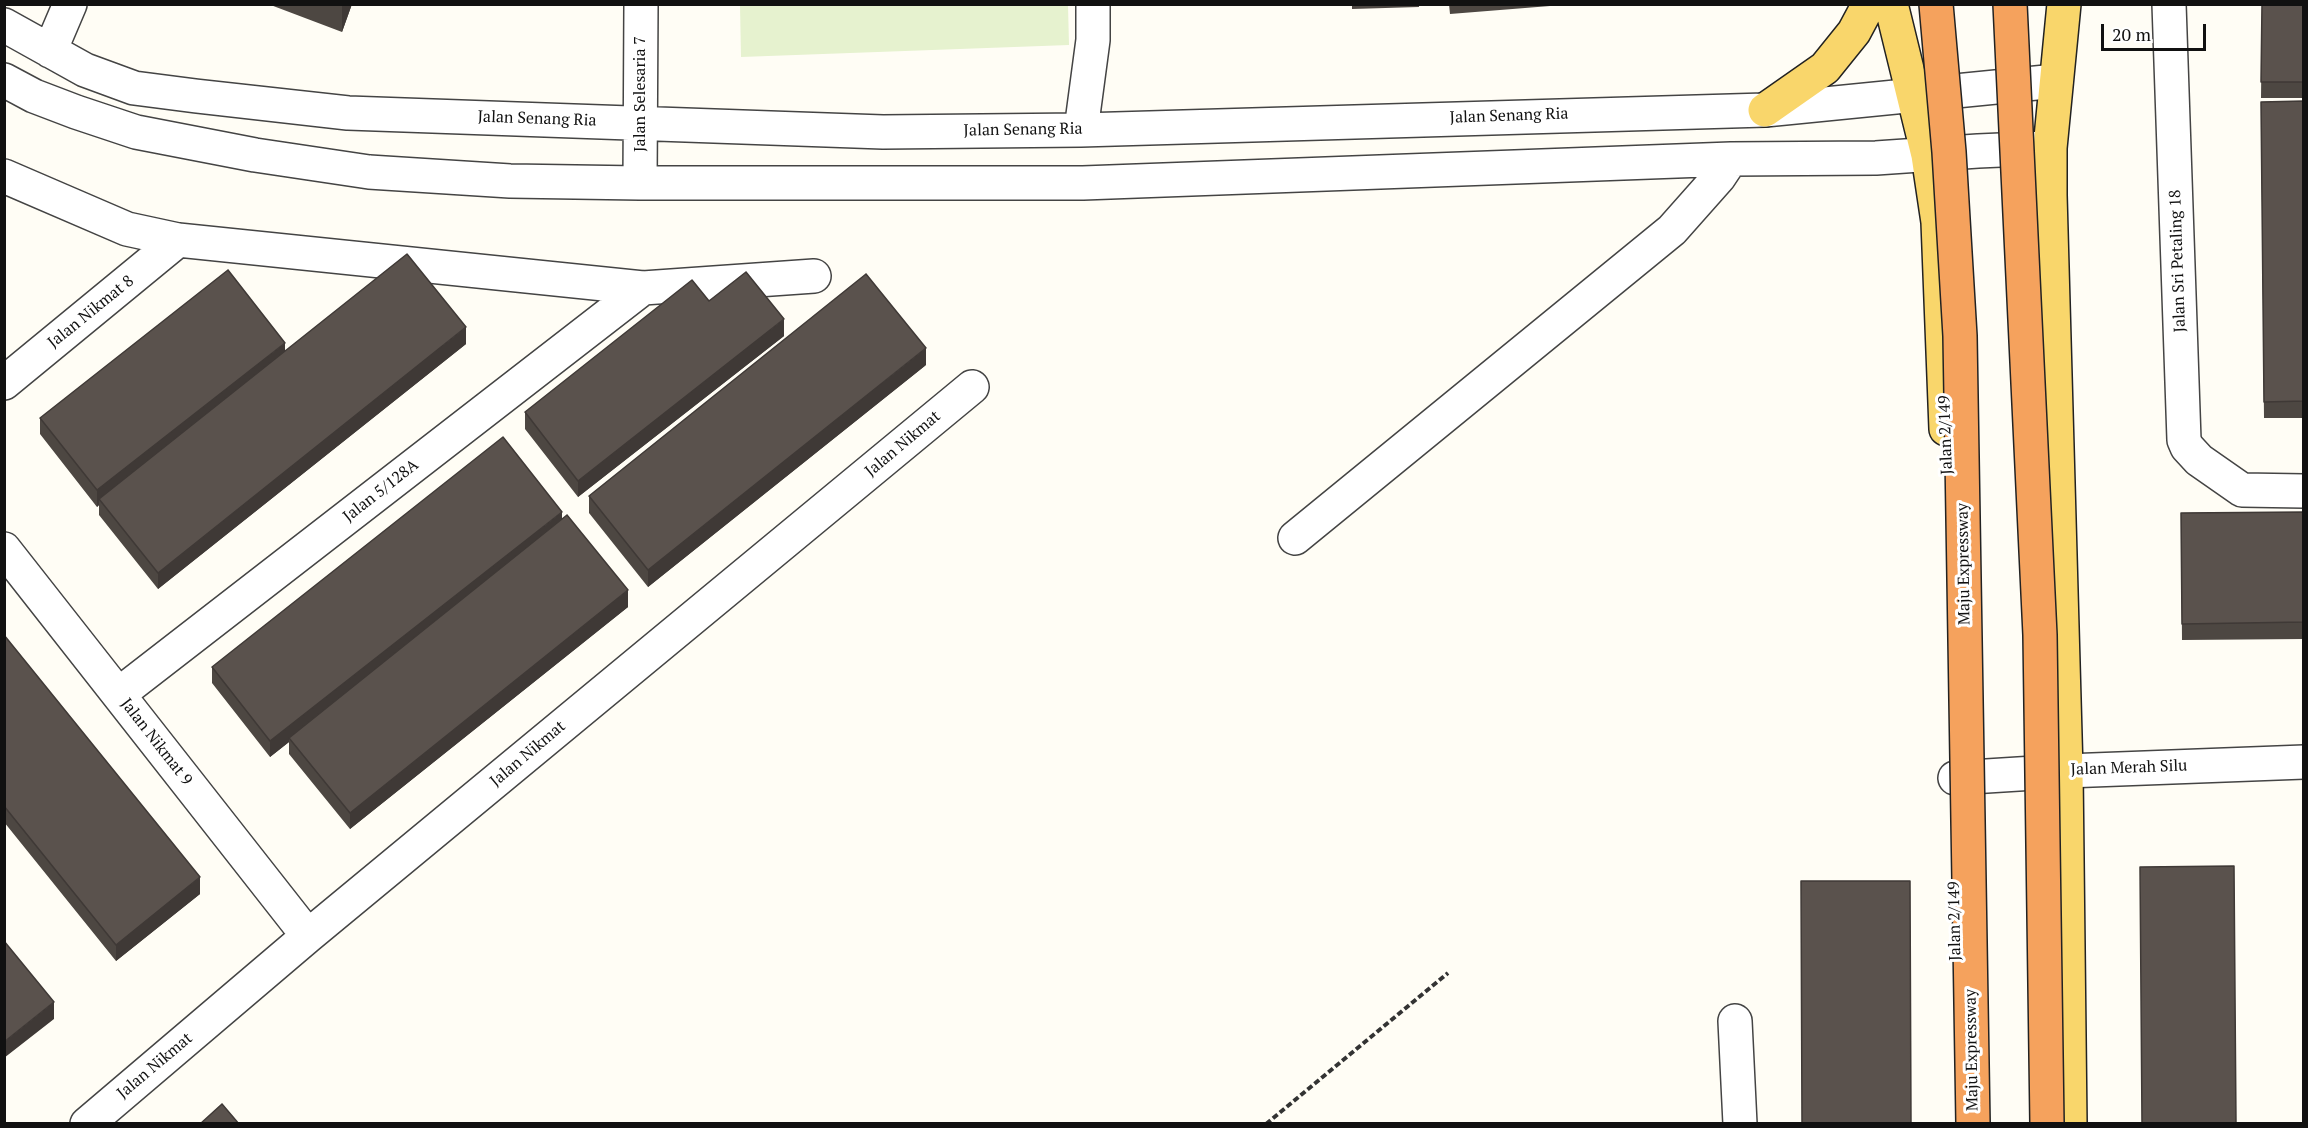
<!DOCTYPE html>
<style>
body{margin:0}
#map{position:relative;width:2308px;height:1128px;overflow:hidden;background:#fffdf5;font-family:"PT Serif",serif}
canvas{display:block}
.frame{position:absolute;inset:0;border:6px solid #111;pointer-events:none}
.scale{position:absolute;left:2101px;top:24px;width:105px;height:27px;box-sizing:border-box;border:3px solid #111;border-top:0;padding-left:8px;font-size:18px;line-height:21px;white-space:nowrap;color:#111;-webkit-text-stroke:4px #fff;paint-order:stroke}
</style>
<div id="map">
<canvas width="2308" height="1128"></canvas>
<div class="frame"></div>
<div class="scale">20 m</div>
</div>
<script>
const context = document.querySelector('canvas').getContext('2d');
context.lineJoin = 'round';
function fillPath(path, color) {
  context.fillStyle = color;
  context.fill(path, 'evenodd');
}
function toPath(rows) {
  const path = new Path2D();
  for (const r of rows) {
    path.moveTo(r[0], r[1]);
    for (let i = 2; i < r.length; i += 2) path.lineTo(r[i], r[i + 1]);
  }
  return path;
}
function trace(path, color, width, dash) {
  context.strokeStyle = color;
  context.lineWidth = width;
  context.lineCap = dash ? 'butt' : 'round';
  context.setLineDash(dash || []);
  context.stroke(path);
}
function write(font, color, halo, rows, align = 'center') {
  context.font = font + ' "PT Serif",serif';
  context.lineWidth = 6;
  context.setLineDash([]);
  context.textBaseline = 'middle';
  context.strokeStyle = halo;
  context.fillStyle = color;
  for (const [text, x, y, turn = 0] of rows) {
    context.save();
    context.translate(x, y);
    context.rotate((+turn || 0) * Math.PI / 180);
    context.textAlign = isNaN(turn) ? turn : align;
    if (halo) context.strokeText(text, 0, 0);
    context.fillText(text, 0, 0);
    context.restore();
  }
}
fillPath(toPath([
 [740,5,1068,5,1069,45,741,57]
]), '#e6f2cf');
const minor = toPath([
 [2169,4,2184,440,2187,447,2199,460,2242,490,2304,491],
 [4,25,85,70,134,88,196,96,348,113,883,132,1081,130,1765,110,2056,81],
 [50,51,70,4],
 [4,80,34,96,76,112,136,132,255,155,369,172,510,181,640,183,1083,183,1731,159,1876,158,1978,151,2046,148],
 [1081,130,1093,40,1093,4],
 [4,176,127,229,178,240,643,288,814,276],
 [640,183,641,4],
 [4,383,178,240],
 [1295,538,1672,230,1719,177,1731,159],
 [4,549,308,936],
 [119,694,643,288],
 [1955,778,2066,771,2304,762],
 [1735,1021,1740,1124],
 [87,1124,308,936,972,387]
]);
const major = toPath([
 [1891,4,1928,155,1938,222,1946,429],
 [2064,4,2050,148,2050,195,2066,771,2070,1124],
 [1765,110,1825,68,1854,32,1869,4]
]);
trace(minor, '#444', 36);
trace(major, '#222', 36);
trace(toPath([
 [1266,1124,1448,973]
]), '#333', 4, [6, 3]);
trace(minor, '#fff', 33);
trace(major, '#f9d66b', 33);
const highwayBridge = toPath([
 [1936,4,1949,152,1960,336,1973,1124],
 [2010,4,2040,635,2047,1124]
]);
trace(highwayBridge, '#222', 36, []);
trace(highwayBridge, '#f5a25d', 33);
fillPath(toPath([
 [268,4,352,4,342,32],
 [1352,4,1419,4,1419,7,1352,9],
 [1449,4,1575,4,1450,14],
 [2262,4,2304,4,2304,98,2261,98],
 [2304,101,2304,418,2264,418,2261,102],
 [709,301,784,336,578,497,525,429,525,412],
 [466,344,158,589,99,515,99,505,97,507,40,434,40,418,285,351],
 [926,365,648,587,589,513,589,496],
 [2304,512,2304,639,2182,640,2181,513],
 [562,519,628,607,350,829,289,754,289,742,270,757,212,683,212,667],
 [4,635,200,894,116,961,4,822]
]), '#4d4742');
fillPath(toPath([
 [342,4,352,4,342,32],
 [784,319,784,336,578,497,578,481],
 [466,327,466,344,158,589,158,573],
 [285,343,285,360,99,499,99,505,97,507,97,490],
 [926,348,926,365,648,587,648,570],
 [562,512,562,528,289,738,289,742,270,757,270,741],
 [628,590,628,607,350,829,350,813],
 [200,877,200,894,116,961,116,945],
 [54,1002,54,1019,4,1058,4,1042]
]), '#3f3936');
const building = toPath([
 [2262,4,2304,4,2304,82,2261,82,2262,4],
 [2304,101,2304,401,2264,402,2261,102,2304,101],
 [407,254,466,327,158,573,99,499,407,254],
 [228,270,285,343,97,490,40,418,228,270],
 [746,272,784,319,578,481,525,412,692,280,709,301,746,272],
 [866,274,926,348,648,570,589,496,866,274],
 [503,437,562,512,270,741,212,667,503,437],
 [2304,512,2304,622,2182,624,2181,513,2304,512],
 [567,515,628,590,350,813,289,738,567,515],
 [4,635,200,877,116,945,4,806,4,635],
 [2234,866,2236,1124,2142,1124,2140,867,2234,866],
 [1801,881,1910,881,1911,1124,1802,1124,1801,881],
 [4,941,54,1002,4,1042,4,941],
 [222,1104,239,1124,200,1124,222,1104]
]);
fillPath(building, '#5a524d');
trace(building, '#3f3936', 1.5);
write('16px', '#111', '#fff', [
 ["Jalan Selesaria 7",640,94,-90],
 ["Jalan Senang Ria",1509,116,-2],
 ["Jalan Senang Ria",537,119,2],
 ["Jalan Senang Ria",1023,130,-1],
 ["Jalan Sri Petaling 18",2178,261,-92],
 ["Jalan Nikmat 8",91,312,-39],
 ["Jalan 2/149",1946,435,-92],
 ["Jalan Nikmat",903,444,-40],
 ["Jalan 5/128A",381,491,-38],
 ["Maju Expressway",1964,564,-91],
 ["Jalan Nikmat 9",156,742,52],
 ["Jalan Nikmat",528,754,-40],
 ["Jalan Merah Silu",2129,768,-2],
 ["Jalan 2/149",1955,921,-91],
 ["Maju Expressway",1972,1050,-91],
 ["Jalan Nikmat",155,1066,-40]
]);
</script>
